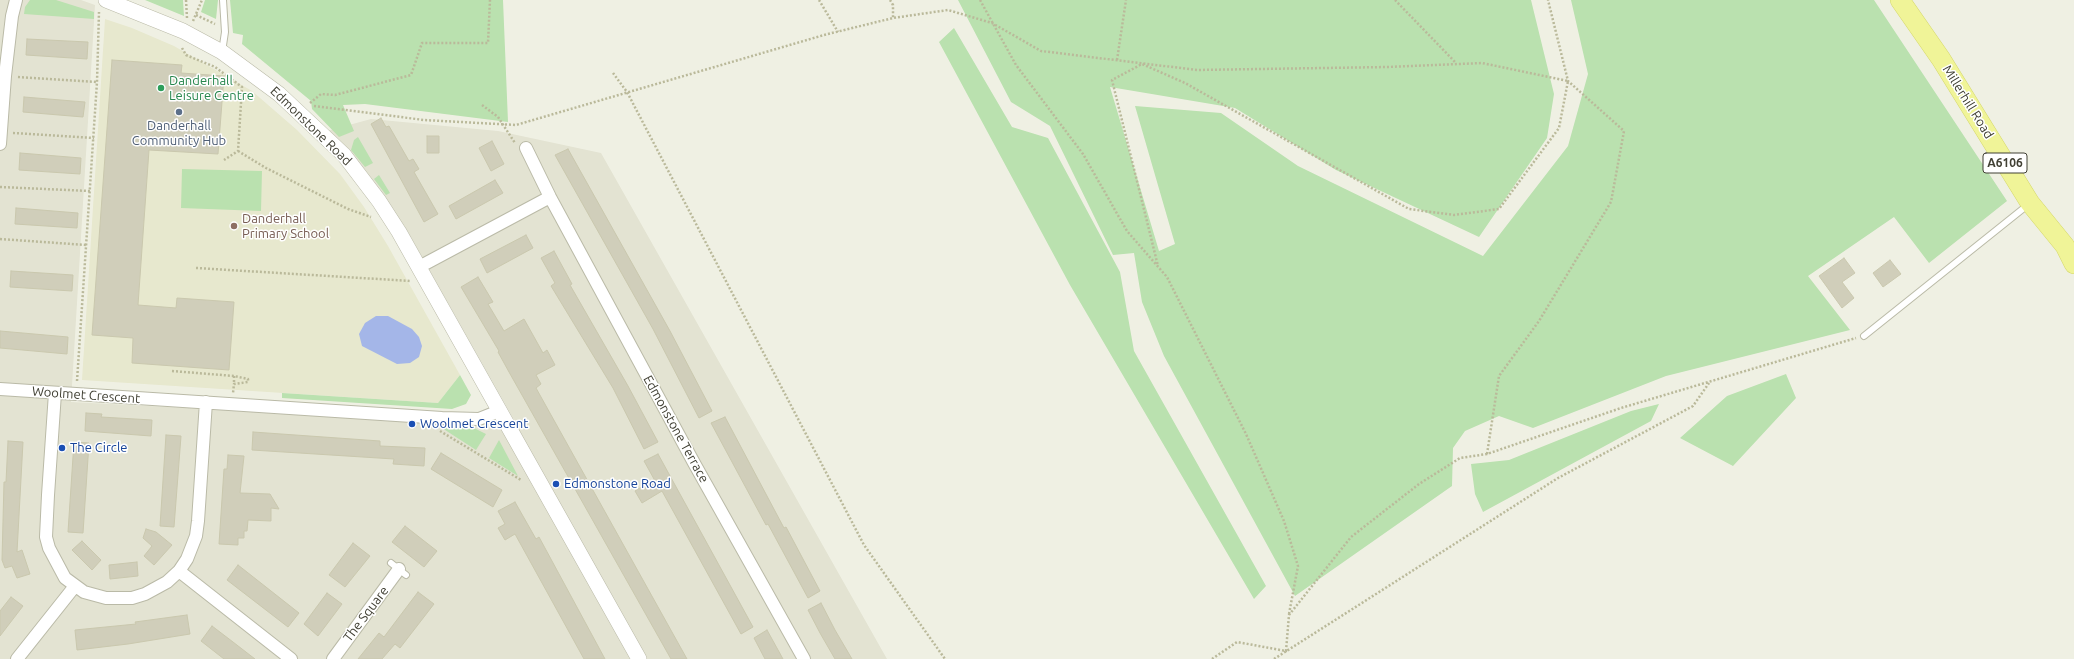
<!DOCTYPE html>
<style>
body{margin:0}
canvas{display:block;background:#eff0e3}
</style>
<canvas width="2074" height="659"></canvas>
<script>
const context = document.querySelector('canvas').getContext('2d');
context.lineJoin = 'round';
function fillPath(path, color) {
  context.fillStyle = color;
  context.fill(path, 'evenodd');
}
function toPath(rows) {
  const path = new Path2D();
  for (const r of rows) {
    path.moveTo(r[0], r[1]);
    for (let i = 2; i < r.length; i += 2) path.lineTo(r[i], r[i + 1]);
  }
  return path;
}
function trace(path, color, width, dash) {
  context.strokeStyle = color;
  context.lineWidth = width;
  context.lineCap = dash ? 'butt' : 'round';
  context.setLineDash(dash || []);
  context.stroke(path);
}
function write(font, color, halo, rows, align = 'center') {
  context.font = font + ' Ubuntu,sans-serif';
  context.lineWidth = 3;
  context.setLineDash([]);
  context.textBaseline = 'middle';
  context.strokeStyle = halo;
  context.fillStyle = color;
  for (const [text, x, y, turn = 0] of rows) {
    context.save();
    context.translate(x, y);
    context.rotate((+turn || 0) * Math.PI / 180);
    context.textAlign = isNaN(turn) ? turn : align;
    if (halo) context.strokeText(text, 0, 0);
    context.fillText(text, 0, 0);
    context.restore();
  }
}
fillPath(toPath([
 [0,0,81,0,95,5,71,402,517,425,408,232,327,131,371,119,498,131,601,153,887,659,0,659]
]), '#e3e3d2');
fillPath(toPath([
 [105,19,132,28,174,46,252,91,297,130,340,174,364,207,388,246,460,375,438,403,82,380]
]), '#e7e8ce');
fillPath(toPath([
 [30,0,56,0,94,12,94,19,24,14,25,7],
 [145,0,183,0,184,16],
 [205,0,218,0,216,19,201,12],
 [230,0,503,0,508,122,365,104,343,105,354,131,339,137,312,109,311,101,242,44,243,35,233,33],
 [958,0,1531,0,1554,94,1547,138,1479,237,1336,170,1235,108,1110,87,1159,251,1175,244,1135,106,1221,113,1298,166,1483,256,1568,146,1588,74,1571,0,1874,0,2007,201,1929,263,1894,217,1808,276,1850,330,1666,376,1533,428,1499,416,1465,431,1453,448,1452,486,1295,596,1164,356,1142,302,1134,253,1113,255,1050,126,1011,102],
 [954,28,1012,127,1048,138,1120,272,1134,351,1266,586,1254,599,1070,285,939,42],
 [358,137,373,163,365,167,351,150,354,140],
 [182,169,262,171,261,211,181,208],
 [379,175,390,193,386,195,374,179],
 [1786,374,1796,398,1733,466,1680,438,1727,396],
 [460,375,471,395,466,404,452,409,282,398,282,393,438,403],
 [1659,404,1651,421,1483,512,1475,494,1471,464,1509,460,1631,411],
 [442,426,474,428,486,434,476,450,442,428],
 [499,440,518,476,489,458]
]), '#bae1af');
fillPath(toPath([
 [376,316,388,316,412,329,419,337,422,346,419,357,410,363,397,364,362,346,359,334,365,323]
]), '#a4b6e8');
const building = toPath([
 [27,39,88,42,87,59,26,55,27,39],
 [112,60,182,65,181,73,224,76,218,154,149,150,138,305,176,308,177,298,234,302,229,370,132,363,133,338,92,335,112,60],
 [24,97,85,102,83,117,23,112,24,97],
 [381,118,386,127,389,126,409,161,413,159,419,169,414,172,438,214,424,222,371,124,381,118],
 [427,136,439,136,439,153,427,153,427,136],
 [492,141,504,164,491,171,479,148,492,141],
 [568,149,670,331,712,411,699,418,653,329,555,155,568,149],
 [20,153,81,158,80,174,19,170,20,153],
 [495,180,503,193,456,219,449,206,495,180],
 [16,208,78,213,77,228,15,224,16,208],
 [526,235,533,248,487,273,480,259,526,235],
 [554,251,572,284,570,285,628,386,658,442,644,449,613,388,551,286,555,283,541,258,554,251],
 [1844,258,1855,273,1842,282,1854,298,1842,308,1819,276,1844,258],
 [1890,260,1901,274,1883,287,1873,273,1890,260],
 [11,271,73,275,72,291,10,287,11,271],
 [478,277,493,302,488,304,504,331,524,319,543,353,547,350,555,365,536,375,541,384,536,388,687,659,671,659,509,372,498,352,499,351,461,287,478,277],
 [0,331,68,337,67,354,0,348,0,331],
 [86,413,102,414,101,417,152,420,151,436,85,431,86,413],
 [725,417,784,528,786,527,820,591,808,598,768,524,766,525,711,423,725,417],
 [253,432,380,441,380,446,425,448,424,466,393,464,394,459,252,450,253,432],
 [166,435,181,436,174,527,160,526,166,435],
 [8,441,23,442,17,552,22,550,30,574,17,578,12,566,5,568,2,560,4,482,6,482,8,441],
 [74,442,89,443,83,533,68,532,74,442],
 [441,453,502,490,493,507,431,469,441,453],
 [658,454,753,627,741,634,662,491,642,503,635,491,654,479,644,461,658,454],
 [228,455,244,456,240,493,270,494,279,509,271,508,271,521,248,520,247,531,244,531,244,538,238,538,238,545,219,544,224,469,227,469,228,455],
 [515,502,536,539,539,537,605,659,584,659,515,534,505,540,498,528,505,524,498,511,515,502],
 [405,526,437,551,424,567,392,542,405,526],
 [146,529,156,532,172,545,154,565,144,556,152,546,143,538,146,529],
 [82,541,101,560,92,570,72,550,82,541],
 [353,543,370,556,345,587,329,575,353,543],
 [137,562,138,576,110,579,109,565,137,562],
 [238,565,299,613,288,627,227,580,238,565],
 [418,592,434,604,400,648,395,644,382,659,358,659,379,633,384,637,418,592],
 [327,593,342,604,318,636,304,624,327,593],
 [11,597,23,606,0,636,0,611,11,597],
 [821,603,835,630,852,659,835,659,820,633,808,610,821,603],
 [187,615,190,634,128,644,77,650,75,630,136,624,135,622,187,615],
 [212,626,233,642,255,659,224,659,201,641,212,626],
 [767,630,783,659,765,659,754,638,767,630]
]);
fillPath(building, '#d0ceba');
trace(building, '#cac8ae', 1);
const service = toPath([
 [222,52,225,32,223,0],
 [1864,336,2029,204],
 [391,563,406,575]
]);
const minor = toPath([
 [0,144,5,76,12,16,16,0],
 [526,148,550,197,694,463,804,659],
 [419,267,550,197],
 [0,389,442,418,479,419,499,411],
 [55,393,48,495,46,537,49,548,65,578,84,592,106,598,132,598,145,594,167,582,179,571,187,559,196,536,198,521,206,402],
 [179,571,291,659],
 [17,659,75,586],
 [333,659,399,569]
]);
const tertiary = toPath([
 [106,0,183,31,222,52,279,94,344,155,379,201,399,232,639,659]
]);
const primary = toPath([
 [1900,0,1941,59,2030,203,2065,246,2074,264]
]);
trace(service, '#babaa7', 8);
trace(minor, '#babaa7', 14);
trace(tertiary, '#babaa7', 16);
trace(primary, '#d4d76a', 20);
trace(toPath([
 [186,0,187,18],
 [819,0,838,32],
 [890,0,893,5,893,18],
 [980,0,1016,65,1083,154,1127,231,1167,277,1246,434,1284,521,1298,566,1289,614],
 [1395,0,1456,63],
 [196,15,215,24],
 [193,21,202,0],
 [182,48,186,55,215,67,242,87,238,151,224,160],
 [1117,60,1126,0],
 [613,73,627,92,864,545,945,659],
 [18,77,97,82],
 [310,103,321,94,335,95,411,75,422,43,488,43,490,0],
 [482,105,498,117,515,143],
 [314,106,424,120,516,125,824,35,893,18,948,10,992,23,1041,51,1197,70,1388,67,1482,63,1568,81,1559,128,1499,209,1454,215,1409,209,1185,83,1142,64,1112,80,1158,266],
 [13,133,94,138],
 [238,151,266,168,348,209,371,217],
 [0,187,90,191],
 [0,239,86,245],
 [196,268,411,281],
 [172,371,234,376,248,379,248,382,234,384,233,393],
 [234,376,234,384],
 [77,381,97,82,99,12],
 [440,431,521,480],
 [1487,454,1499,376,1539,321,1611,202,1624,131,1568,81,1548,0],
 [1212,659,1237,642,1286,651,1289,615,1351,537,1419,484,1460,458,1487,454,1621,408,1856,338],
 [1274,659,1558,478,1693,406,1709,383]
]), '#bab99a', 2.5, [2, 2]);
trace(service, '#fff', 6);
trace(minor, '#fff', 12);
trace(tertiary, '#fff', 15);
trace(primary, '#f0f498', 19);
for (const [x, y, r, color] of [
 [161,88,4,"#2e9e5b"],
 [179,112,4,"#5c6f8a"],
 [234,226,4,"#8d6e63"],
 [412,424,4,"#1a4fb4"],
 [62,448,4,"#1a4fb4"],
 [556,484,4,"#1a4fb4"]
]) {
  const dot = new Path2D();
  dot.arc(x, y, r, 0, 2 * Math.PI);
  context.fillStyle = color;
  context.fill(dot);
  trace(dot, '#fff', 1.5);
}
for (const [x, y, w] of [
 [2005,163,44]
]) {
  const box = new Path2D();
  box.roundRect(x - w / 2, y - 10, w, 20, 3);
  context.fillStyle = '#fff';
  context.fill(box);
  trace(box, '#414034', 1);
}
write('bold 12px', '#414034', null, [
 ["A6106",2005,163]
]);
write('13px', '#27864d', '#fff', [
 ["Danderhall",169,81],
 ["Leisure Centre",169,96]
], 'left');
write('13px', '#414034', '#fff', [
 ["Millerhill Road",1968,102,58],
 ["Edmonstone Road",311,126,44],
 ["Woolmet Crescent",86,395,4],
 ["Edmonstone Terrace",676,429,61],
 ["The Square",366,614,-53]
]);
write('13px', '#4e5e75', '#fff', [
 ["Danderhall",179,126],
 ["Community Hub",179,141]
]);
write('13px', '#785e54', '#fff', [
 ["Danderhall",242,219],
 ["Primary School",242,234]
], 'left');
write('13px', '#164399', '#fff', [
 ["Woolmet Crescent",420,424],
 ["The Circle",70,448],
 ["Edmonstone Road",564,484]
], 'left');
</script>
